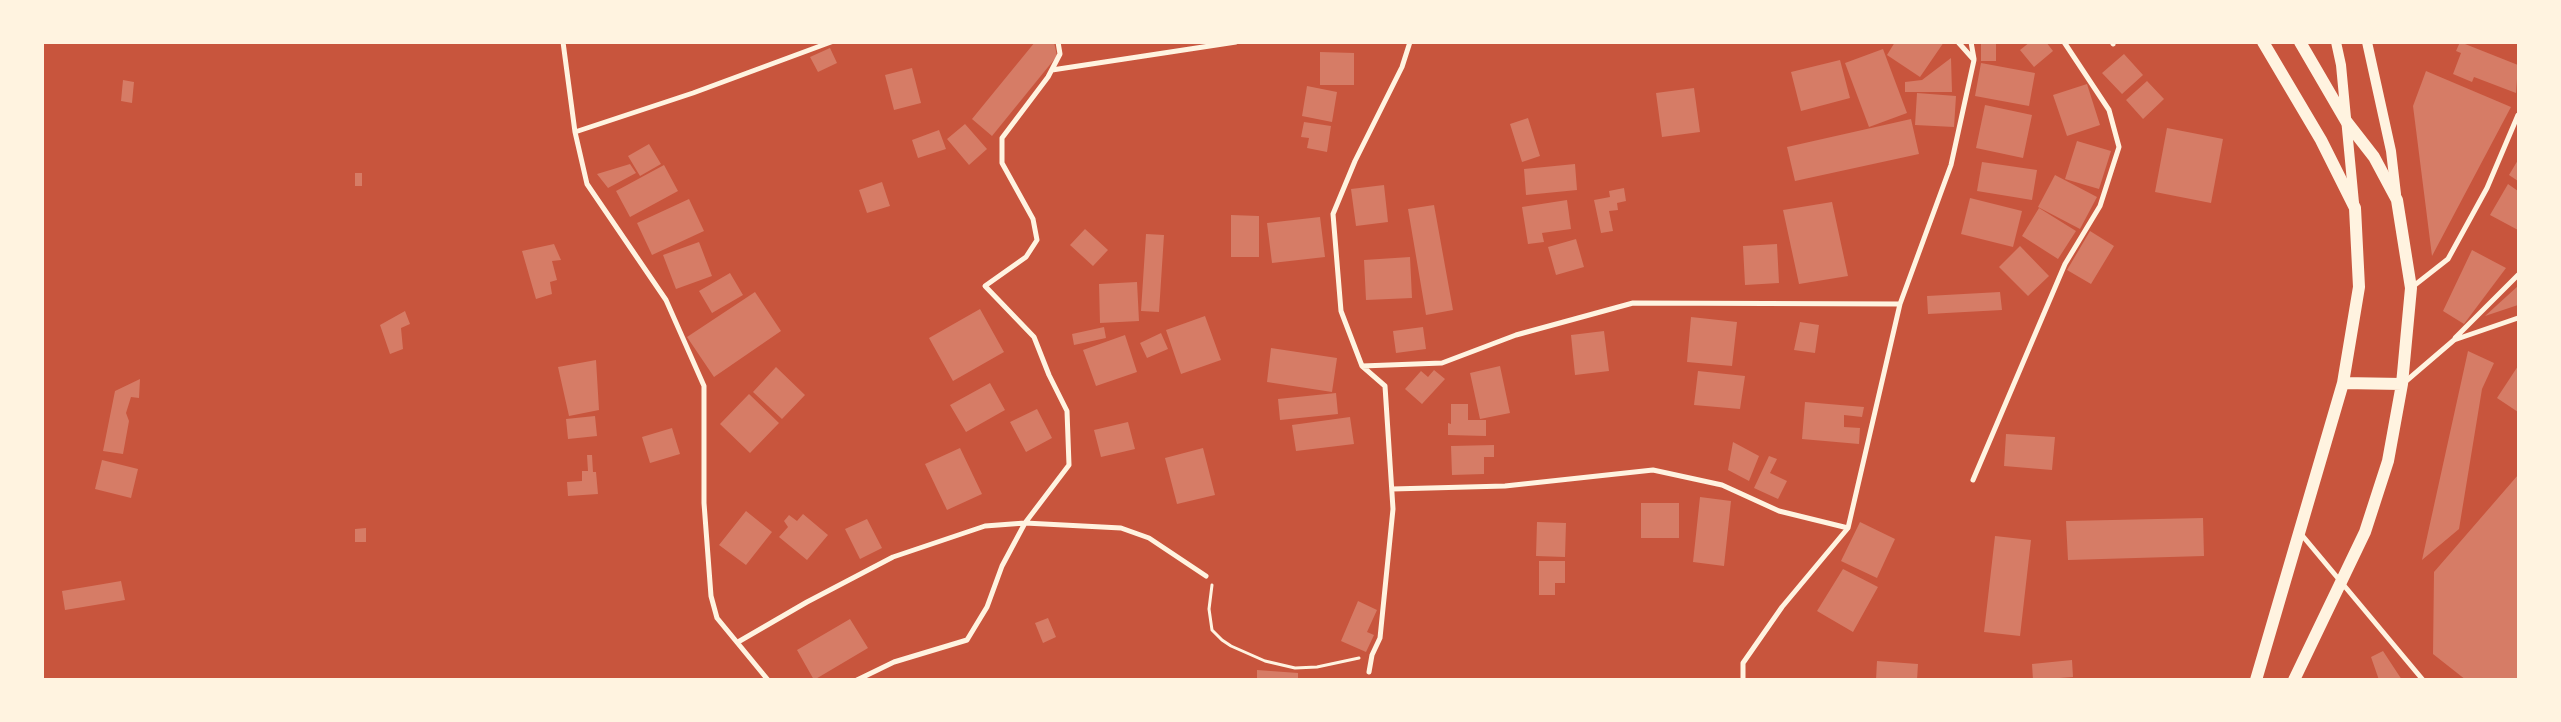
<!DOCTYPE html>
<style>
body{margin:0}
#map{position:relative;width:2561px;height:722px;overflow:hidden;background:#c8553d;font-family:Inter,sans-serif}
canvas{display:block}
.frame{position:absolute;inset:0;border:44px solid #fff3e0;pointer-events:none}
</style>
<div id="map">
<canvas width="2561" height="722"></canvas>
<div class="frame"></div>
</div>
<script>
const context = document.querySelector('canvas').getContext('2d');
context.lineJoin = 'round';
function fillPath(path, color) {
  context.fillStyle = color;
  context.fill(path, 'evenodd');
}
function toPath(rows) {
  const path = new Path2D();
  for (const r of rows) {
    path.moveTo(r[0], r[1]);
    for (let i = 2; i < r.length; i += 2) path.lineTo(r[i], r[i + 1]);
  }
  return path;
}
function trace(path, color, width, dash) {
  context.strokeStyle = color;
  context.lineWidth = width;
  context.lineCap = dash ? 'butt' : 'round';
  context.setLineDash(dash || []);
  context.stroke(path);
}
fillPath(toPath([
 [1035,42,1054,42,1057,56,992,136,972,119],
 [1895,42,1944,42,1920,77,1887,55],
 [1981,42,1996,42,1996,61,1981,61],
 [2030,42,2046,42,2053,51,2034,67,2020,50],
 [2460,42,2518,65,2516,93,2474,77,2472,82,2453,74,2461,53,2456,51],
 [830,48,837,63,818,72,810,57],
 [1883,49,1907,113,1869,127,1845,63],
 [1320,52,1354,53,1354,85,1320,85],
 [2124,54,2143,75,2122,94,2102,73],
 [1951,58,1952,92,1905,92,1905,82,1922,80],
 [1840,60,1850,98,1801,111,1791,72],
 [1981,63,2035,73,2029,106,1975,96],
 [912,68,921,103,894,110,885,75],
 [2426,71,2511,107,2432,256,2413,106],
 [123,80,134,82,132,103,121,101],
 [2147,81,2164,99,2143,119,2126,100],
 [2087,84,2100,125,2067,136,2053,95],
 [1307,86,1337,92,1332,122,1302,116],
 [1694,88,1700,132,1662,137,1656,93],
 [1917,93,1956,96,1954,127,1915,125],
 [1985,105,2032,115,2023,158,1976,148],
 [1528,118,1540,156,1522,162,1510,124],
 [1911,119,1919,154,1795,181,1787,147],
 [1304,122,1331,126,1327,152,1307,148,1309,138,1301,137],
 [965,124,987,149,969,165,947,139],
 [2167,128,2223,139,2211,203,2155,192],
 [939,130,946,149,918,158,912,140],
 [2077,141,2111,151,2099,189,2065,179],
 [649,144,661,164,640,176,628,156],
 [2518,160,2518,181,2509,175],
 [1982,162,2037,170,2032,200,1977,191],
 [630,164,636,173,608,188,597,174],
 [1575,164,1577,190,1526,195,1524,169],
 [664,165,678,191,630,217,616,191],
 [355,173,362,173,362,186,355,186],
 [2055,175,2097,197,2080,229,2038,207],
 [882,182,890,206,867,213,859,190],
 [2508,184,2518,191,2518,230,2490,215],
 [1384,185,1388,222,1356,226,1351,189],
 [1624,188,1626,201,1617,203,1618,210,1609,211,1613,231,1601,233,1594,200,1610,197,1609,191],
 [1970,198,2022,211,2013,247,1961,234],
 [689,199,704,231,652,255,637,223],
 [1567,200,1571,229,1542,233,1544,242,1528,244,1522,207],
 [1832,202,1848,276,1799,284,1783,210],
 [1434,205,1453,310,1426,315,1408,209],
 [2039,208,2076,231,2058,259,2022,236],
 [1231,215,1259,216,1259,257,1231,257],
 [1320,217,1325,257,1272,263,1267,223],
 [1085,229,1108,250,1093,266,1070,245],
 [2090,231,2114,246,2091,284,2067,270],
 [1146,234,1164,235,1159,312,1141,311],
 [1576,239,1584,267,1556,275,1548,247],
 [699,242,712,276,676,289,663,255],
 [554,244,561,260,552,261,557,280,550,282,552,294,536,299,522,251],
 [1777,244,1779,283,1745,285,1743,246],
 [2020,246,2049,276,2028,296,1999,267],
 [2472,250,2506,268,2464,324,2443,311],
 [1410,257,1412,298,1366,300,1364,260],
 [730,273,743,295,712,313,699,291],
 [1137,282,1139,321,1100,323,1099,284],
 [2518,286,2518,305,2485,316],
 [755,292,781,331,714,377,687,337],
 [2000,292,2002,310,1928,314,1927,296],
 [980,309,1004,352,953,381,929,338],
 [405,311,410,324,401,328,403,349,390,354,380,325],
 [1205,316,1221,360,1181,374,1166,330],
 [1691,317,1737,322,1732,366,1687,362],
 [1800,322,1819,325,1815,353,1794,350],
 [1104,327,1106,338,1074,345,1072,334],
 [1423,327,1426,349,1396,353,1393,331],
 [1604,331,1609,371,1575,375,1571,335],
 [1161,333,1168,349,1147,358,1140,343],
 [1125,335,1137,372,1096,386,1083,350],
 [1271,348,1337,358,1332,392,1267,382],
 [2468,351,2494,363,2482,389,2459,529,2422,560],
 [596,360,599,410,569,416,558,367],
 [1500,366,1510,413,1480,419,1470,373],
 [2518,366,2518,412,2497,398],
 [776,367,805,395,782,419,753,392],
 [1434,370,1445,379,1422,404,1405,389,1421,371,1428,377],
 [1698,371,1745,376,1740,409,1694,405],
 [140,379,139,398,131,397,126,413,129,421,123,454,103,451,115,391],
 [990,383,1005,410,966,432,950,405],
 [1336,393,1338,414,1280,420,1278,399],
 [749,394,779,423,750,453,720,424],
 [1805,402,1864,407,1862,417,1844,415,1844,427,1860,428,1859,444,1802,439],
 [1451,404,1468,404,1468,420,1486,420,1486,436,1448,435,1448,423,1451,424],
 [1037,409,1052,438,1026,452,1010,422],
 [595,416,597,436,568,439,566,419],
 [1350,417,1354,444,1296,451,1292,425],
 [1128,422,1135,449,1101,457,1094,430],
 [672,428,680,454,650,463,642,437],
 [2006,434,2055,437,2052,470,2004,466],
 [1733,442,1759,456,1749,481,1728,470],
 [1494,445,1494,457,1484,457,1484,474,1452,475,1451,446],
 [960,448,982,494,947,510,925,464],
 [1203,448,1215,495,1177,504,1165,458],
 [587,455,592,455,593,472,596,472,598,494,568,496,567,482,582,481,582,471,588,471],
 [1769,456,1777,459,1770,473,1787,481,1778,499,1754,488],
 [102,460,138,469,131,498,95,489],
 [2518,475,2518,680,2466,680,2433,654,2434,572],
 [1700,497,1731,501,1724,566,1693,562],
 [1641,503,1679,503,1679,538,1641,538],
 [746,511,772,532,746,565,719,545],
 [803,514,828,535,807,560,779,537,788,527,784,521,789,515,797,521],
 [2203,518,2204,556,2068,560,2066,521],
 [867,519,882,548,860,559,845,529],
 [1537,522,1566,523,1565,557,1536,556],
 [1860,522,1895,539,1877,578,1841,561],
 [366,528,366,542,355,542,355,529],
 [1995,536,2031,540,2020,636,1984,632],
 [1539,561,1565,561,1565,583,1555,583,1555,595,1539,595],
 [1843,569,1878,587,1853,632,1817,611],
 [121,581,125,600,65,610,62,591],
 [1358,601,1377,610,1367,632,1374,635,1366,652,1341,641],
 [1048,618,1056,637,1043,643,1035,623],
 [850,619,868,648,814,680,797,650],
 [2383,651,2402,680,2379,680,2371,657],
 [2072,660,2073,677,2033,680,2032,664],
 [1877,661,1918,664,1917,680,1876,680],
 [1257,670,1298,673,1298,680,1257,680]
]), '#d67c66');
trace(toPath([
 [1212,585,1209,609,1212,630,1222,640,1231,646,1265,661,1295,668,1317,667,1359,658]
]), '#fff3e0', 3);
trace(toPath([
 [563,42,575,132,587,184,666,300,704,386,704,503,711,596,717,618,768,680],
 [1971,42,1974,59],
 [2112,42,2113,44],
 [1052,70,1236,42],
 [575,132,693,93,831,42],
 [2411,288,2448,259,2487,188,2518,115],
 [2455,338,2518,275],
 [1362,366,1442,363,1516,335,1633,303,1900,304],
 [2405,382,2454,340,2518,318],
 [1973,480,2065,264,2100,206,2119,147,2109,110,2064,42],
 [1392,489,1505,486,1653,470,1722,485,1779,511,1848,528],
 [2301,534,2423,680],
 [738,642,807,602,893,557,985,526,1025,523,1121,528,1149,538,1206,576],
 [1369,672,1372,655,1380,638,1393,509,1385,386,1362,366,1341,311,1333,214,1355,161,1402,67,1410,42],
 [857,680,894,662,967,640,987,607,1002,566,1025,523,1069,465,1067,411,1049,375,1034,337,985,286,1026,257,1037,240,1033,219,1002,163,1002,138,1048,77,1060,54,1058,42],
 [1743,680,1743,663,1782,607,1848,528,1900,304,1951,165,1974,60,1958,42]
]), '#fff3e0', 5);
trace(toPath([
 [2336,42,2341,65,2354,203],
 [2367,42,2391,151,2396,194]
]), '#fff3e0', 10);
trace(toPath([
 [2343,383,2402,384],
 [2256,680,2343,383,2359,287,2355,208,2321,140,2263,42],
 [2294,680,2365,532,2388,461,2402,384,2411,288,2397,200,2374,157,2346,121,2300,42]
]), '#fff3e0', 12);
</script>
